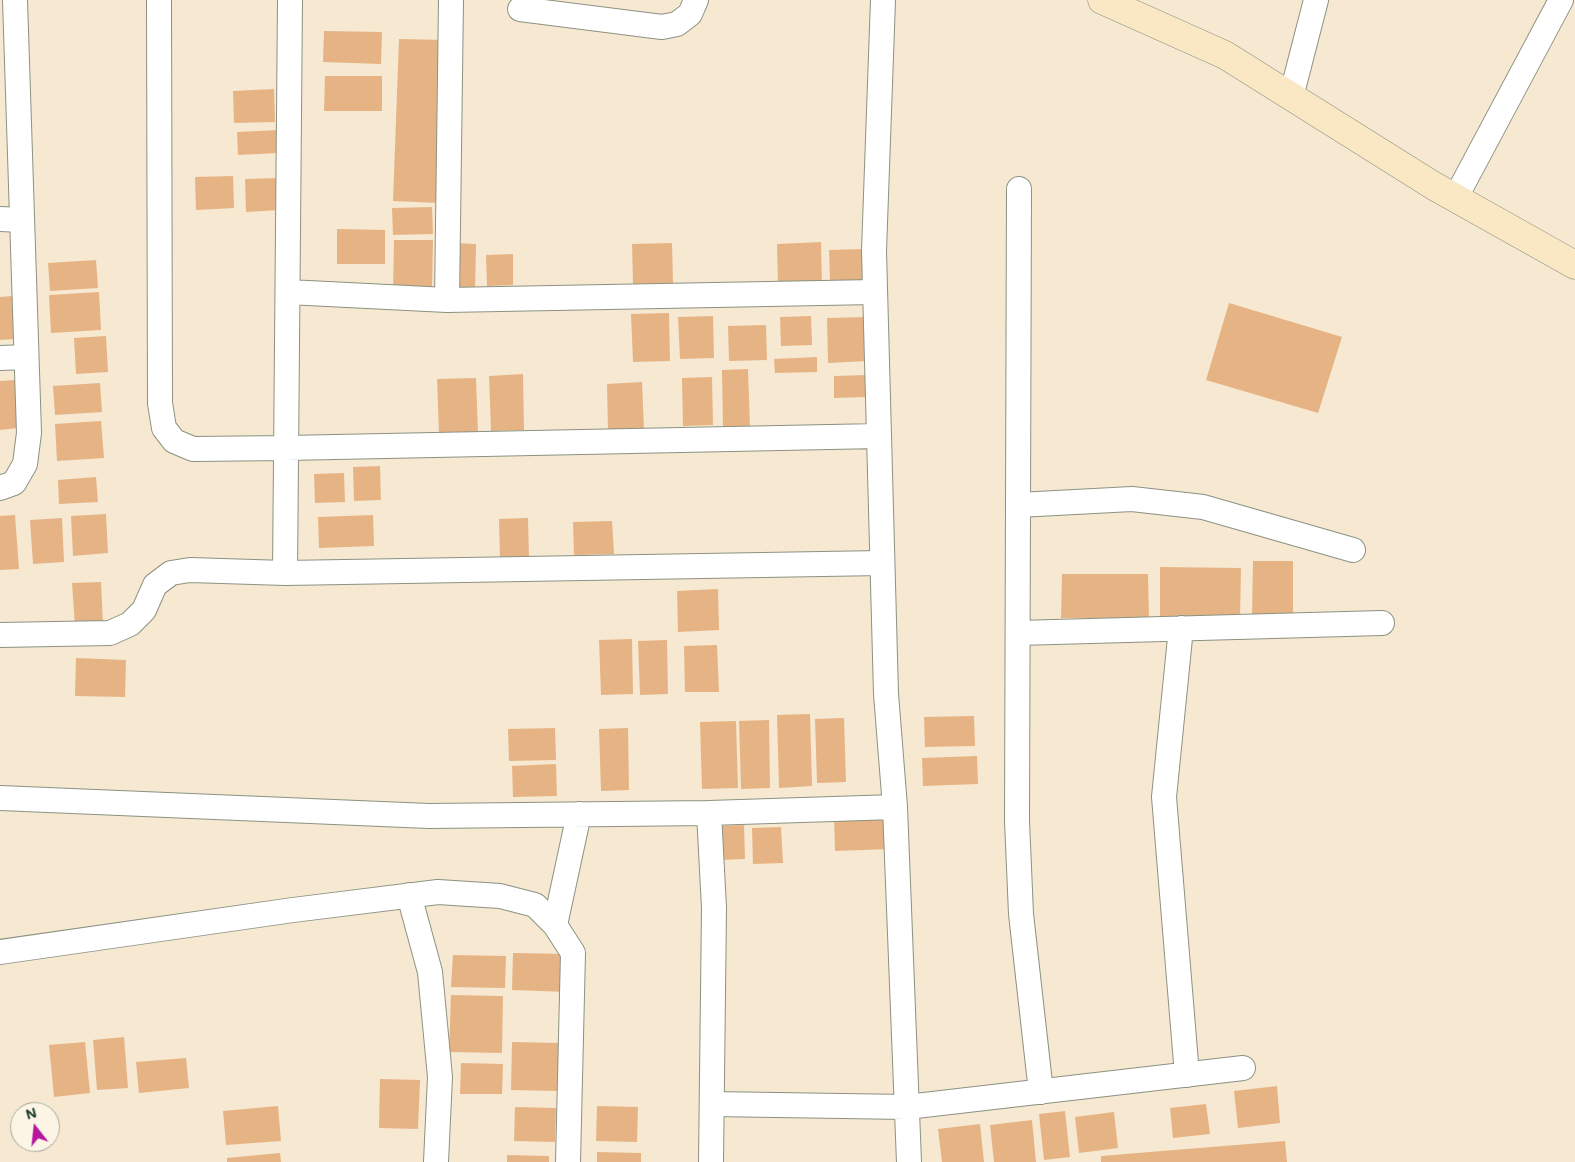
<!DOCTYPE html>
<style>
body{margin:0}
#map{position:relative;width:1575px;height:1162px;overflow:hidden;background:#f7e8d1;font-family:Mali,sans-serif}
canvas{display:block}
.north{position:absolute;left:10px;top:1102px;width:50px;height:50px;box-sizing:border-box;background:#fcf5e5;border:1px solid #a4ab9e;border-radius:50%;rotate:344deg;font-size:14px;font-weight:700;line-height:20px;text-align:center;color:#1f3d34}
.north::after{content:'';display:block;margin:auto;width:18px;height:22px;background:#b5179e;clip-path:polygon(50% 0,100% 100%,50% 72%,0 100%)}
</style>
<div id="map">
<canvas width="1575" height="1162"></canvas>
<div class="north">N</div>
</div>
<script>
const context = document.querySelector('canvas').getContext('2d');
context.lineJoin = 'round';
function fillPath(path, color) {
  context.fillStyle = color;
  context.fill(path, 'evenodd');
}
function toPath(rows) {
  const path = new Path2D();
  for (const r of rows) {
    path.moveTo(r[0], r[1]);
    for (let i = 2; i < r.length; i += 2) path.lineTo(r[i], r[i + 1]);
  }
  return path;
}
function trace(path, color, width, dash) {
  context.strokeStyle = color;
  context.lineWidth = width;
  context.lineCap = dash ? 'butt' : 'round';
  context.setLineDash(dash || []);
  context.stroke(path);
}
fillPath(toPath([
 [324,31,382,32,381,64,323,62],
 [399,39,446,40,439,203,393,201],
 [325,76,382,76,382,111,324,111],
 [274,89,275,122,234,123,233,91],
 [279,130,279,153,238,155,237,132],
 [233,176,234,208,196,210,195,177],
 [279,178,280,210,246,212,245,179],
 [432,207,433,234,393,235,392,208],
 [337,229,385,230,385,264,337,264],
 [394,240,433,240,432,292,393,291],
 [821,242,822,285,778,286,777,244],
 [453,243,476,244,475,291,452,291],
 [672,243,673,283,633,284,632,244],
 [862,249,863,281,830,282,829,250],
 [513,254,513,285,487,286,486,255],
 [96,260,98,288,50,291,48,263],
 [99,292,101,330,51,333,49,295],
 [12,296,15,339,0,340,0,297],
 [1229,303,1342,337,1318,413,1206,380],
 [669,313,670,361,633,362,631,314],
 [713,316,714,358,680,359,678,317],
 [811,316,812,345,781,346,780,317],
 [867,317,868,361,828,363,827,318],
 [766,325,767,360,729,361,728,326],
 [106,336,108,372,76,374,74,338],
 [817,357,817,372,775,373,774,359],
 [748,369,750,427,723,428,722,370],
 [523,374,524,430,491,431,489,376],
 [866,375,866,397,834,398,834,376],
 [712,377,713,425,683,426,682,378],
 [476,378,478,433,439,434,437,379],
 [15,380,18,428,0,430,0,381],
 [642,382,644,430,608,431,607,384],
 [100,383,102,412,55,415,53,386],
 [101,421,104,458,57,461,55,424],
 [380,466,381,500,354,501,353,467],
 [344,473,345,502,315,503,314,474],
 [96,477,98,502,59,504,58,480],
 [106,514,108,553,73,556,71,516],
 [15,515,19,569,0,570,0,516],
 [373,515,374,546,319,548,318,517],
 [62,518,64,562,33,564,30,520],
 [528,518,529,558,500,559,499,519],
 [612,521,614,554,574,555,573,522],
 [1253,561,1293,561,1293,614,1252,615],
 [1160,567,1241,568,1240,620,1160,619],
 [1062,574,1148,574,1149,618,1061,618],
 [101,582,103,625,75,626,72,583],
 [718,589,719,630,678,632,677,591],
 [632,639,633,694,601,695,599,640],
 [667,640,668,694,640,695,638,641],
 [717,645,719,692,685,692,684,646],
 [76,658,126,660,125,697,75,696],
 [810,714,812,786,779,788,777,715],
 [974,716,975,746,925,747,924,717],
 [844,718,846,782,817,783,815,719],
 [769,720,770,788,741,789,739,721],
 [736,721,738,788,702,789,700,722],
 [555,728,556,760,509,761,508,729],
 [628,728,629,790,601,791,599,729],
 [977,756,978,784,923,786,922,758],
 [556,764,557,796,513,797,512,766],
 [889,813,890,849,835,851,834,815],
 [744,825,745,859,720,860,718,826],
 [781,827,783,863,753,864,752,828],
 [513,953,568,954,568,992,512,990],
 [453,955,506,956,505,988,451,987],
 [451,995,503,996,502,1053,449,1052],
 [124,1037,128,1088,97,1090,93,1040],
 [85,1042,90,1093,54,1097,49,1045],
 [512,1042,560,1043,559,1091,511,1090],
 [186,1058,189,1088,139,1093,136,1062],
 [461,1063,503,1064,502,1094,460,1094],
 [380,1079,420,1080,418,1129,379,1128],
 [1277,1086,1280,1123,1238,1128,1234,1091],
 [1206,1104,1210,1134,1173,1138,1170,1108],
 [278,1106,281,1141,226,1145,223,1111],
 [597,1106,638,1107,637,1142,596,1141],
 [515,1107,556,1108,555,1142,514,1141],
 [1065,1111,1070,1157,1044,1160,1039,1114],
 [1114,1112,1118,1148,1079,1153,1075,1117],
 [1032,1120,1036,1162,994,1162,990,1125],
 [980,1124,984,1162,942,1162,938,1129],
 [1285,1141,1287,1162,1101,1162,1101,1156],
 [597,1152,641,1153,641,1162,597,1162],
 [280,1153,281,1162,227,1162,227,1158],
 [507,1155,549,1156,549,1162,507,1162]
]), '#e6b484');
const street = toPath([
 [159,0,160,403,164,428,174,441,193,449,286,448,879,436],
 [290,0,285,573,882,563],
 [883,0,874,251,886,694,895,807,909,1162],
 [520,9,662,27,677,24,690,14,696,0],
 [1291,97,1316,0],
 [1019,189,1017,821,1021,914,1041,1092],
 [1456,197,1561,0],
 [0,219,22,220],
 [288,292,447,300,875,292],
 [447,300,451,0],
 [0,358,26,357],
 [0,488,14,483,25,464,29,433,15,0],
 [1018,505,1132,499,1203,507,1353,550],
 [1181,628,1164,797,1187,1075],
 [1018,633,1382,623],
 [0,635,110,633,130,624,144,610,155,585,171,573,190,570,285,573],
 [0,798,429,816,709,813,895,807],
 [709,813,714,908,711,1162],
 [409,895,430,972,440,1077,436,1162],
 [555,925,579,814],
 [0,952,293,910,438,892,500,896,535,905,555,925,573,953,568,1162],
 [712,1104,907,1107,1243,1068]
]);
const secondary = toPath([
 [1102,0,1225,55,1434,186,1575,265]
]);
trace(street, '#8b9282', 26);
trace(secondary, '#8b9282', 29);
trace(street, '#fff', 24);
trace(secondary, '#fae7c3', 28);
</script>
